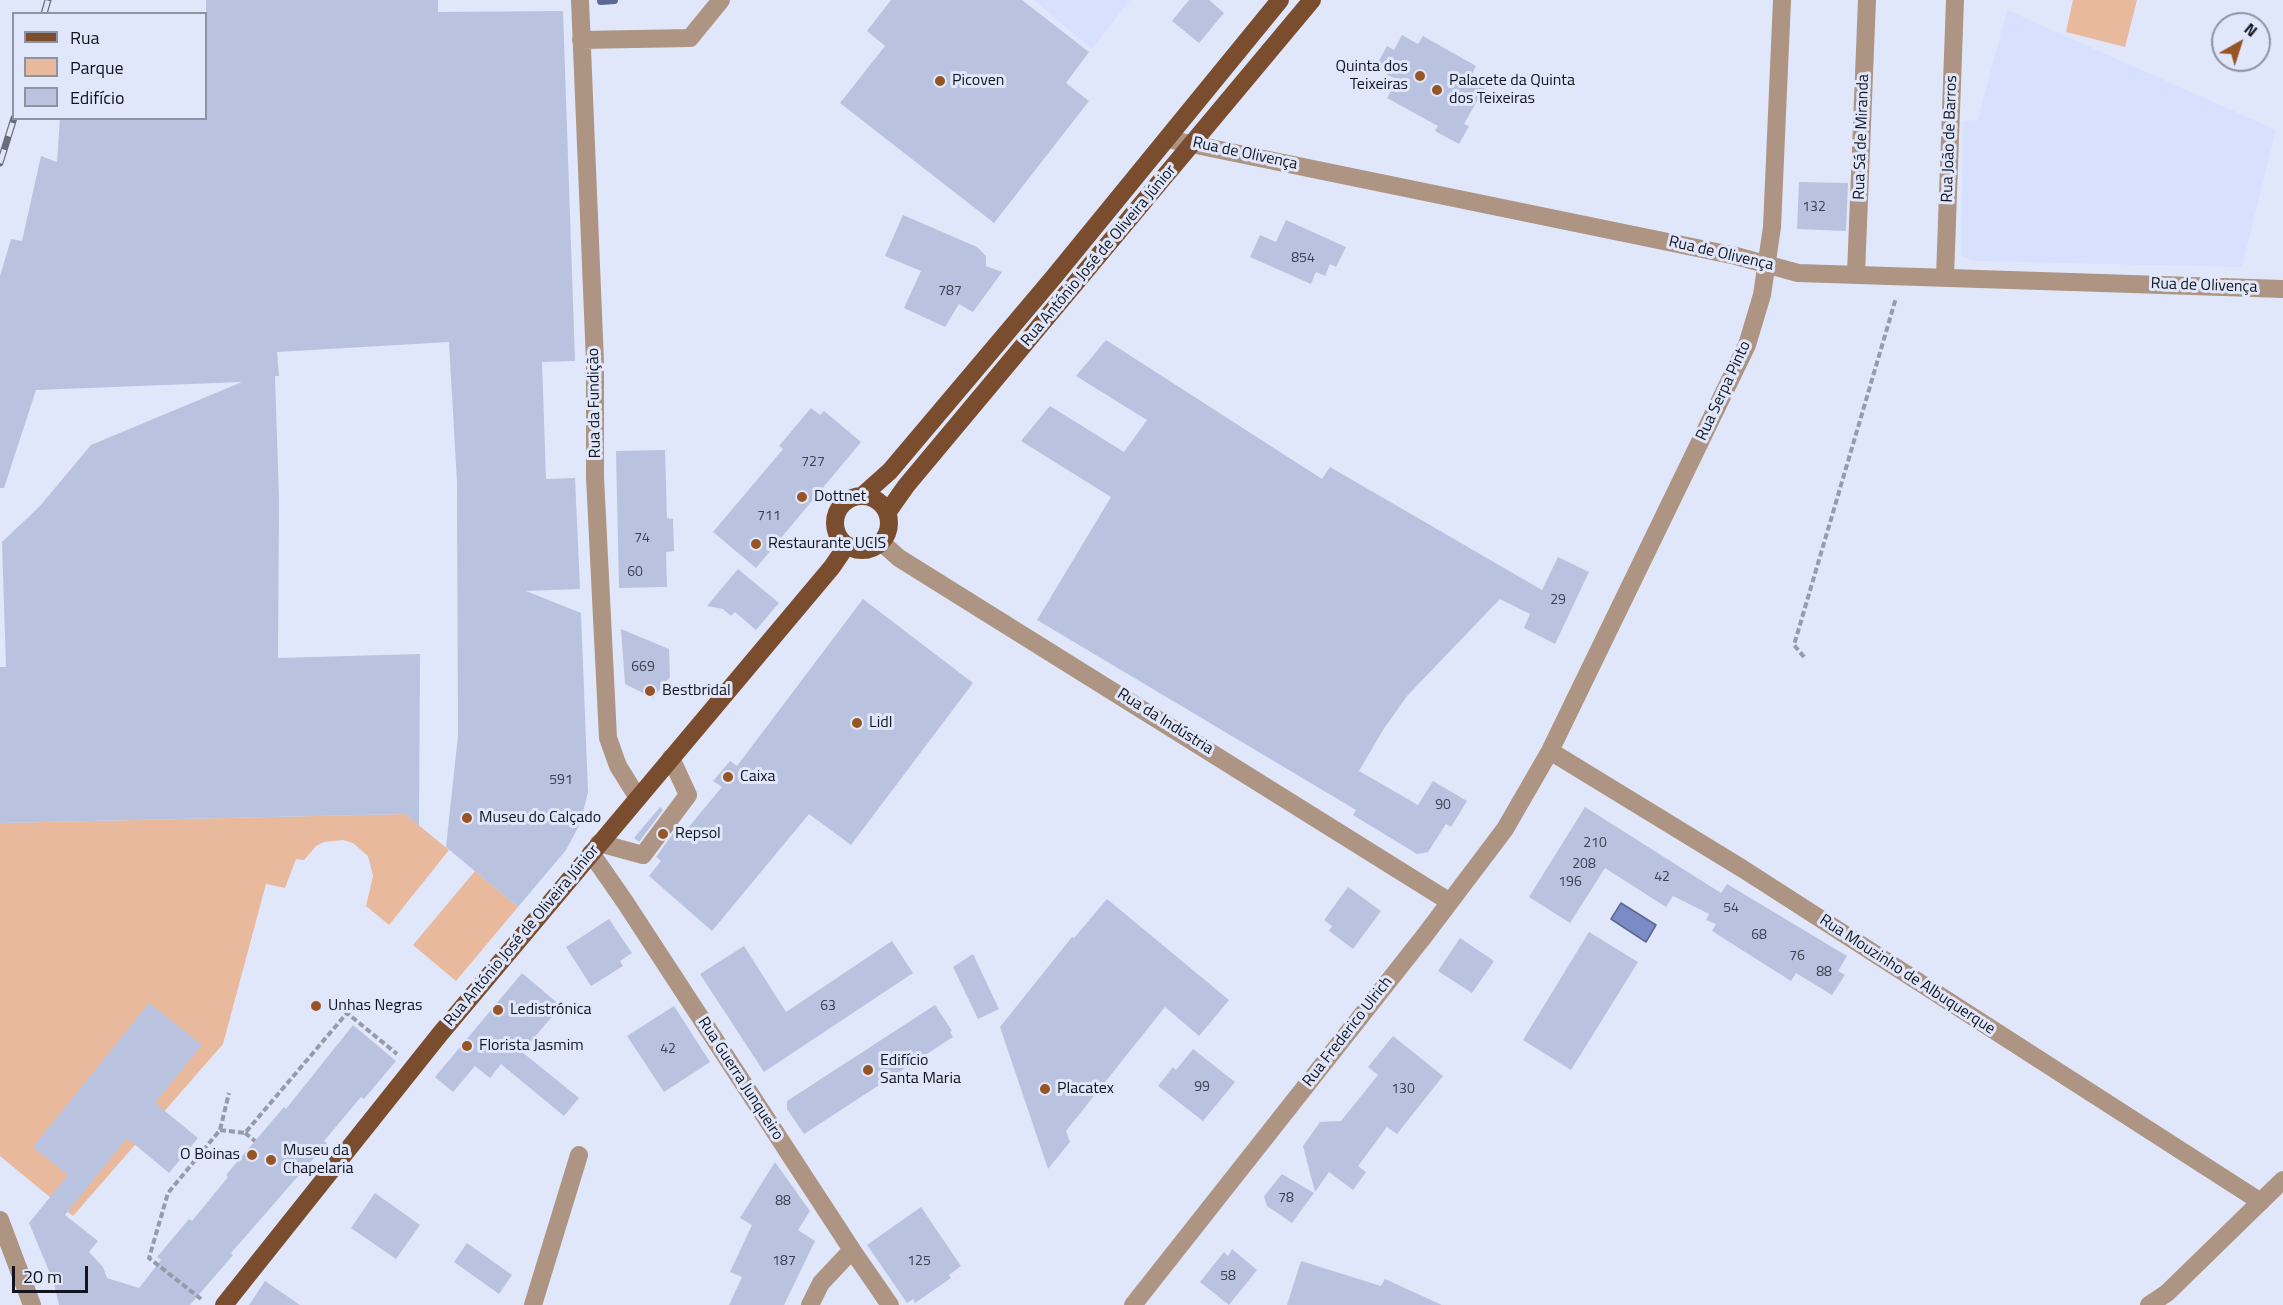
<!DOCTYPE html>
<meta charset="utf-8">
<style>
body{margin:0}
#map{position:relative;width:2283px;height:1305px;overflow:hidden;background:#e1e7fa;font-family:"Titillium Web",sans-serif}
canvas{display:block}
.legend{position:absolute;left:12px;top:12px;width:195px;height:108px;box-sizing:border-box;background:#e1e7fa;border:2px solid #8e93a2;margin:0;padding:8px 10px;list-style:none;font-size:18px;color:#12151f}
.legend li{display:flex;align-items:center;gap:12px;height:30px}
.legend b{width:30px;border:2px solid #8e93a2}
.north{position:absolute;left:2211px;top:12px;width:60px;height:60px;box-sizing:border-box;background:#e1e7fa;border:2px solid #8e93a2;border-radius:50%;rotate:39deg;font-size:16px;font-weight:700;line-height:24px;text-align:center;color:#12151f}
.north::after{content:'';display:block;margin:auto;width:21px;height:27px;background:#975424;clip-path:polygon(50% 0,100% 100%,50% 72%,0 100%)}
.scale{position:absolute;left:12px;top:1266px;width:76px;height:27px;box-sizing:border-box;border:3px solid #12151f;border-top:0;padding-left:8px;font-size:18px;line-height:21px;white-space:nowrap;color:#12151f;-webkit-text-stroke:4px #e1e7fa;paint-order:stroke}
</style>
<div id="map">
<canvas width="2283" height="1305"></canvas>
<ul class="legend">
<li><b style="height:8px;background:#7b4d2f"></b>Rua</li>
<li><b style="height:16px;background:#e8b99c"></b>Parque</li>
<li><b style="height:16px;background:#b9c3e0"></b>Edifício</li>
</ul>
<div class="north">N</div>
<div class="scale">20 m</div>
</div>
<script>
const context = document.querySelector('canvas').getContext('2d');
context.lineJoin = 'round';
function fillPath(path, color) {
  context.fillStyle = color;
  context.fill(path, 'evenodd');
}
function toPath(rows) {
  const path = new Path2D();
  for (const r of rows) {
    if (r.length === 3) {
      path.moveTo(r[0] + r[2], r[1]);
      path.arc(r[0], r[1], r[2], 0, 2 * Math.PI);
      continue;
    }
    path.moveTo(r[0], r[1]);
    for (let i = 2; i < r.length; i += 2) path.lineTo(r[i], r[i + 1]);
  }
  return path;
}
function trace(path, color, width, dash) {
  context.strokeStyle = color;
  context.lineWidth = width;
  context.lineCap = dash ? 'butt' : 'round';
  context.setLineDash(dash || []);
  context.stroke(path);
}
function write(font, color, halo, rows, align = 'center') {
  context.font = font + ' "Titillium Web",sans-serif';
  context.lineWidth = 6;
  context.setLineDash([]);
  context.textBaseline = 'middle';
  context.strokeStyle = halo;
  context.fillStyle = color;
  for (const [text, x, y, turn = 0] of rows) {
    context.save();
    context.translate(x, y);
    context.rotate((+turn || 0) * Math.PI / 180);
    context.textAlign = isNaN(turn) ? turn : align;
    if (halo) context.strokeText(text, 0, 0);
    context.fillText(text, 0, 0);
    context.restore();
  }
}
fillPath(toPath([
 [1034,0,1130,0,1092,49],
 [2007,10,2276,130,2242,267,1974,261,1961,256,1963,121,1978,120]
]), '#d7e0fe');
fillPath(toPath([
 [2073,0,2137,0,2125,47,2066,32],
 [405,814,449,850,389,925,366,906,373,876,368,856,353,843,343,840,324,842,316,846,304,860,296,859,285,888,266,884,223,1044,73,1216,0,1156,0,823],
 [475,871,518,907,456,981,413,945]
]), '#e8b99c');
const water = toPath([
 [1621,903,1656,925,1646,942,1611,919,1621,903]
]);
fillPath(water, '#7a8bc5');
trace(water, '#5b6893', 1.5);
trace(toPath([
 [601,1,614,0]
]), '#5b6893', 8);
fillPath(toPath([
 [206,0,438,0,438,12,563,11,575,361,542,362,546,479,575,478,580,589,526,591,581,613,588,792,580,824,566,850,518,907,446,847,458,736,457,483,449,342,277,352,279,376,275,376,279,498,278,658,420,654,419,826,405,814,0,823,0,667,6,667,2,542,40,506,91,445,242,382,36,390,4,488,0,488,0,276,11,239,22,241,41,156,57,162,60,118,206,118],
 [891,0,1022,0,1089,52,1066,83,1089,101,994,223,840,103,885,46,867,31],
 [1189,0,1209,0,1224,13,1199,43,1172,21],
 [1402,35,1418,44,1423,36,1476,66,1472,74,1488,82,1464,124,1469,126,1459,144,1435,131,1438,126,1387,98,1397,80,1375,68,1387,46,1394,50],
 [1799,182,1848,183,1846,231,1797,229],
 [903,215,977,247,986,256,986,266,1002,272,973,312,959,304,945,327,904,308,921,271,885,256],
 [1286,220,1346,247,1336,267,1330,264,1325,276,1316,272,1311,284,1250,257,1260,235,1276,242],
 [1106,340,1322,479,1330,467,1542,590,1558,557,1589,572,1555,644,1524,628,1530,614,1500,599,1407,696,1383,730,1359,771,1418,805,1433,781,1467,801,1451,827,1446,824,1428,852,1417,854,1353,815,1356,810,1037,620,1111,497,1021,441,1050,406,1124,452,1147,420,1076,376],
 [811,408,820,415,824,411,861,442,756,568,713,532,783,449,779,446],
 [665,450,667,518,673,519,674,551,666,552,667,587,619,588,616,451],
 [738,569,779,603,756,630,735,612,731,616,723,609,707,606],
 [863,599,973,683,851,845,809,814,712,931,649,876,661,861,656,857,680,824,687,829,722,787,713,781,730,761,737,766],
 [621,629,669,649,670,677,653,698,625,684],
 [660,807,663,810,639,842,634,838],
 [1585,807,1721,893,1727,884,1847,956,1838,971,1845,975,1832,995,1796,973,1791,981,1712,931,1716,924,1706,920,1709,914,1673,896,1666,907,1605,868,1570,923,1529,897],
 [1348,887,1381,911,1353,949,1329,931,1332,926,1324,920],
 [1107,899,1229,1000,1199,1036,1165,1007,1066,1131,1070,1142,1048,1169,1000,1027,1072,937,1074,938],
 [609,919,632,953,620,961,623,966,591,986,566,947],
 [1589,932,1638,962,1571,1070,1523,1040],
 [1460,938,1494,961,1472,993,1438,971],
 [892,941,913,973,764,1072,700,974,744,946,786,1012],
 [973,954,999,1009,978,1019,953,967],
 [522,973,561,1006,522,1052,579,1098,564,1116,501,1064,490,1078,475,1066,453,1092,435,1077],
 [149,1003,202,1045,155,1103,198,1138,169,1173,127,1138,65,1215,98,1241,89,1252,103,1267,107,1278,139,1288,161,1260,157,1257,189,1219,192,1221,228,1177,226,1175,284,1107,286,1109,353,1025,396,1061,364,1099,361,1097,324,1141,327,1143,231,1253,233,1255,190,1305,59,1305,54,1283,29,1223,68,1175,33,1147],
 [935,1005,952,1031,950,1032,953,1037,804,1134,787,1109,787,1101],
 [674,1006,710,1062,664,1092,627,1036],
 [1393,1036,1443,1076,1397,1134,1387,1127,1358,1166,1366,1172,1353,1190,1329,1172,1315,1192,1303,1146,1320,1122,1341,1121,1378,1075,1368,1067],
 [1193,1049,1235,1082,1203,1121,1158,1086,1173,1067,1176,1070],
 [775,1162,810,1211,798,1230,815,1241,784,1305,729,1305,742,1277,730,1272,752,1225,740,1218],
 [1282,1174,1314,1193,1292,1223,1267,1206,1264,1196],
 [375,1193,420,1225,396,1259,351,1228],
 [921,1207,961,1266,949,1275,951,1278,915,1303,913,1299,907,1303,867,1245],
 [467,1243,512,1275,499,1294,454,1262],
 [1232,1249,1257,1270,1229,1305,1200,1282,1224,1252,1228,1256],
 [1301,1261,1381,1286,1385,1279,1442,1305,1287,1305],
 [265,1281,300,1305,249,1305]
]), '#b9c3e0');
trace(toPath([
 [1804,657,1794,645,1896,298],
 [220,1130,245,1133,347,1013,397,1054],
 [245,1133,255,1141],
 [201,1299,149,1258,168,1193,220,1130,229,1093]
]), '#969bab', 4, [6, 3]);
trace(toPath([
 [580,0,595,362,595,477,608,738,618,766,638,798],
 [581,40,690,38,721,0],
 [1167,139,1736,256,1798,273,2283,289],
 [1856,274,1867,0],
 [1945,277,1955,0],
 [881,542,899,558,1450,902],
 [1550,751,1743,869,2261,1202],
 [599,843,643,855,688,795,671,758],
 [591,853,625,902,852,1250,890,1305],
 [0,1220,32,1305],
 [533,1305,579,1155],
 [810,1305,821,1283,852,1250],
 [1133,1305,1425,935,1505,829,1550,751,1747,345,1762,295,1772,227,1782,0],
 [2149,1305,2167,1293,2283,1180]
]), '#ae9483', 18);
trace(toPath([
 [862,496,890,471,1053,278,1280,0],
 [862,523,27],
 [887,513,906,486,1312,0],
 [224,1305,440,1034,832,567,847,545]
]), '#7b4d2f', 18);
const rail = toPath([
 [44,14,48,0],
 [0,163,14,118]
]);
trace(rail, '#696d7b', 7);
trace(rail, '#e1e7fa', 4.5, [14]);
for (const [x, y, r, color] of [
 [1420,76,6,"#975424"],
 [940,81,6,"#975424"],
 [1437,90,6,"#975424"],
 [802,497,6,"#975424"],
 [756,544,6,"#975424"],
 [650,691,6,"#975424"],
 [857,723,6,"#975424"],
 [728,777,6,"#975424"],
 [467,818,6,"#975424"],
 [663,834,6,"#975424"],
 [316,1006,6,"#975424"],
 [498,1010,6,"#975424"],
 [467,1046,6,"#975424"],
 [868,1070,6,"#975424"],
 [1045,1089,6,"#975424"],
 [252,1155,6,"#975424"],
 [271,1160,6,"#975424"]
]) {
  const dot = new Path2D();
  dot.arc(x, y, r, 0, 2 * Math.PI);
  context.fillStyle = color;
  context.fill(dot);
  trace(dot, '#e1e7fa', 2);
}
write('14px', '#3c404f', null, [
 ["132",1814,208],
 ["854",1303,259],
 ["787",950,292],
 ["727",813,463],
 ["711",769,517],
 ["74",642,539],
 ["60",635,573],
 ["29",1558,601],
 ["669",643,668],
 ["591",561,781],
 ["90",1443,806],
 ["210",1595,844],
 ["208",1584,865],
 ["42",1662,878],
 ["196",1570,883],
 ["54",1731,909],
 ["68",1759,936],
 ["76",1797,957],
 ["88",1824,973],
 ["63",828,1007],
 ["42",668,1050],
 ["99",1202,1088],
 ["130",1403,1090],
 ["78",1286,1199],
 ["88",783,1202],
 ["187",784,1262],
 ["125",919,1262],
 ["58",1228,1277]
]);
write('16px', '#12151f', '#e1e7fa', [
 ["Quinta dos",1408,67,"right"],
 ["Teixeiras",1408,85,"right"],
 ["Picoven",952,81],
 ["Palacete da Quinta",1449,81],
 ["dos Teixeiras",1449,99],
 ["Dottnet",814,497],
 ["Restaurante UCIS",768,544],
 ["Bestbridal",662,691],
 ["Lidl",869,723],
 ["Caixa",740,777],
 ["Museu do Calçado",479,818],
 ["Repsol",675,834],
 ["Unhas Negras",328,1006],
 ["Ledistrónica",510,1010],
 ["Florista Jasmim",479,1046],
 ["Edifício",880,1061],
 ["Santa Maria",880,1079],
 ["Placatex",1057,1089],
 ["Museu da",283,1151],
 ["Chapelaria",283,1169],
 ["O Boinas",240,1155,"right"]
], 'left');
write('16px', '#12151f', '#e1e7fa', [
 ["Rua Sá de Miranda",1862,137,-88],
 ["Rua João de Barros",1950,139,-88],
 ["Rua de Olivença",1245,154,12],
 ["Rua de Olivença",1721,254,13],
 ["Rua António José de Oliveira Júnior",1099,256,-50],
 ["Rua de Olivença",2204,286,2],
 ["Rua Serpa Pinto",1724,391,-65],
 ["Rua da Fundição",595,403,-91],
 ["Rua da Indústria",1165,722,32],
 ["Rua António José de Oliveira Júnior",522,936,-50],
 ["Rua Mouzinho de Albuquerque",1907,975,33],
 ["Rua Frederico Ulrich",1348,1032,-52],
 ["Rua Guerra Junqueiro",740,1079,57]
]);
</script>
